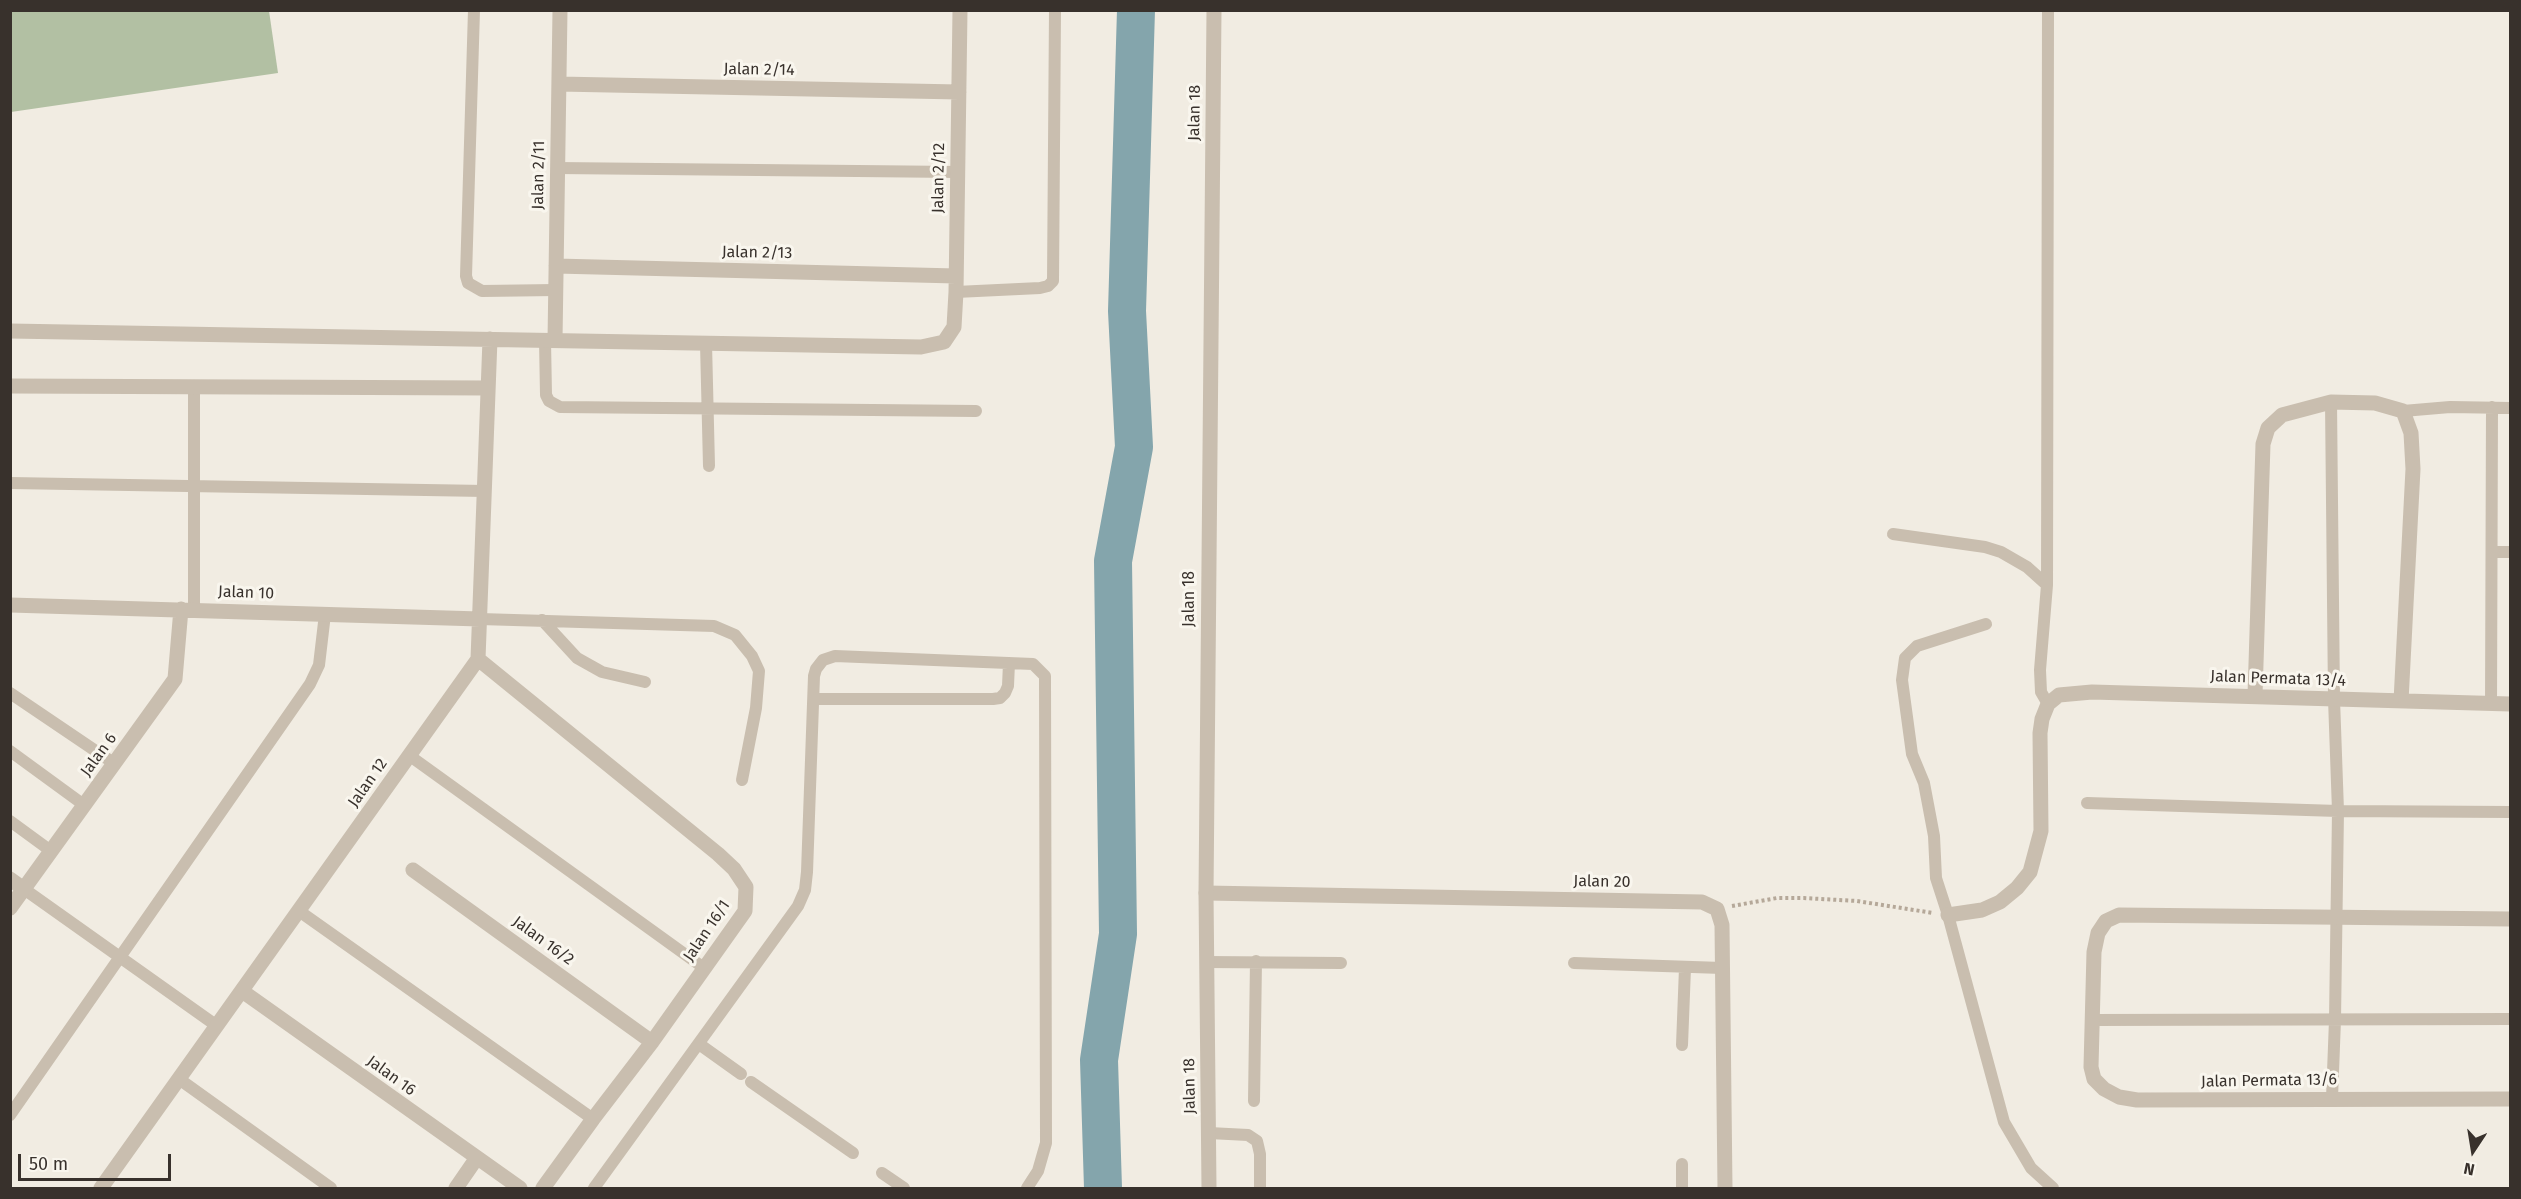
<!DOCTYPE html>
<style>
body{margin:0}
#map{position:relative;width:2521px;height:1199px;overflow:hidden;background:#f1ece2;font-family:"Fira Sans",sans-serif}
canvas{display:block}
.frame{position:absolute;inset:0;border:12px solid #38312c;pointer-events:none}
.north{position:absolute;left:2443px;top:1121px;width:60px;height:60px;-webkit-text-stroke:4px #f9f6ee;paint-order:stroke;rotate:192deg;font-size:16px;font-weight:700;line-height:24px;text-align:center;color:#38312c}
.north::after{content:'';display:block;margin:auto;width:21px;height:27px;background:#38312c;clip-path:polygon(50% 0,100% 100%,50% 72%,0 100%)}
.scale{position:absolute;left:18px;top:1154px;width:153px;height:27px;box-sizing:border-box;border:3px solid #38312c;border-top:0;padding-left:8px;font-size:18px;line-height:21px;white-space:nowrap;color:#38312c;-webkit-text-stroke:4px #f9f6ee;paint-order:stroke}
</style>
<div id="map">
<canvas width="2521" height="1199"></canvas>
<div class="frame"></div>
<div class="north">N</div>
<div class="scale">50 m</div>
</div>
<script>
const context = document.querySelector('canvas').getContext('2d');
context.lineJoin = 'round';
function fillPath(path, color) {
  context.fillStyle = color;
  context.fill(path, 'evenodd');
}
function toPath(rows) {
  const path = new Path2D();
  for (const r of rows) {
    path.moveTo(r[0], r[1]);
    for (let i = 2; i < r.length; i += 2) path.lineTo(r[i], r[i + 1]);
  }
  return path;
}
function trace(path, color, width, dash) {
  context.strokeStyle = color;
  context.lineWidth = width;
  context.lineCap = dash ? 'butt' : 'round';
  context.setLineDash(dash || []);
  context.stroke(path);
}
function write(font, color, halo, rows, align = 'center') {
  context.font = font + ' "Fira Sans",sans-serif';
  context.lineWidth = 6;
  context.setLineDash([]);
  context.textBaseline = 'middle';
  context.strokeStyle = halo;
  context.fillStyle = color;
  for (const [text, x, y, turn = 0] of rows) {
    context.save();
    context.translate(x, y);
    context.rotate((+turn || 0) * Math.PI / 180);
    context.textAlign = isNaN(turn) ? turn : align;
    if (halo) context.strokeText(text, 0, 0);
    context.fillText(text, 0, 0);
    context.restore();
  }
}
fillPath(toPath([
 [10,11,269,11,278,73,11,112]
]), '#b2c0a3');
trace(toPath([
 [1103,1188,1099,1060,1118,934,1113,561,1134,447,1127,311,1136,10]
]), '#84a5ac', 38);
trace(toPath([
 [1732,906,1777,898,1804,898,1857,901,1933,913]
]), '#b5a899', 4, [3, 3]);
trace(toPath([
 [474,10,466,276,468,283,482,291,555,290],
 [557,168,957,172],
 [956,292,1040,288,1048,286,1053,281,1055,10],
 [545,340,546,395,549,401,560,407,976,411],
 [706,343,709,466],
 [2331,402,2334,699,2338,811,2335,1020,2332,1098],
 [2403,411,2450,407,2510,408],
 [10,483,485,491],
 [1893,534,1985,547,2001,552,2027,567,2047,585],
 [2492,552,2510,552],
 [194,610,194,386],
 [480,619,714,626,735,635,752,656,759,671,756,708,742,780],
 [542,620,577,658,602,672,645,682],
 [1986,624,1917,646,1905,658,1902,680,1912,754,1924,783,1934,836,1936,878,1948,915,2004,1122,2031,1168,2053,1188],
 [10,693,115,764],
 [814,699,993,699,1000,698,1005,693,1008,686,1009,663],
 [2048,704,2041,692,2040,670,2047,585,2048,10],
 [2491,704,2492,407],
 [10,751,84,805],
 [410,756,704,968],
 [2087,803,2338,811,2510,812],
 [10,821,51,851],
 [24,889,217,1026],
 [299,911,593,1119],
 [1206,962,1341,963],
 [1574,963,1722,968],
 [2093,1020,2510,1019],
 [699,1044,741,1074],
 [1682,1045,1685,968],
 [179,1079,331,1188],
 [751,1082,853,1153],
 [1254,1101,1256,961],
 [10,1115,310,684,319,665,325,614],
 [1209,1133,1248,1135,1257,1141,1260,1154,1260,1188],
 [882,1173,904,1188],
 [594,1188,798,906,805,890,807,872,814,676,816,669,823,660,835,656,1033,664,1045,676,1046,1143,1038,1171,1027,1188],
 [1682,1188,1682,1164]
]), '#c9beaf', 12);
trace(toPath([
 [559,84,959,92],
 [556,266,956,276],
 [10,331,921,347,944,342,954,327,956,292,960,10],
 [555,340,560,10],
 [10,386,488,388],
 [10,605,480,619],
 [478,659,718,854,734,869,746,887,745,911,652,1042,593,1119,543,1188],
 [2255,695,2263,444,2268,428,2282,415,2331,402,2375,403,2403,411,2411,433,2413,469,2401,701],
 [413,870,652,1042],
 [10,879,24,889],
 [1206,893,1702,902,1717,909,1722,925,1725,1188],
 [10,908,175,679,181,609],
 [1948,915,1982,910,2000,902,2017,888,2030,872,2041,831,2040,733,2042,719,2048,704,2059,695,2092,692,2510,704],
 [2510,919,2119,915,2106,921,2098,933,2094,952,2091,1067,2094,1079,2104,1089,2119,1097,2137,1100,2510,1099],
 [242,991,520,1188],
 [101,1188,478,659,490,339],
 [456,1188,476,1159]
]), '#c9beaf', 15);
trace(toPath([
 [1209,1188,1206,893,1214,10]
]), '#c9beaf', 15);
write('16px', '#38312c', '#f9f6ee', [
 ["Jalan 2/14",759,70,1],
 ["Jalan 18",1195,113,-89],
 ["Jalan 2/11",539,175,-89],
 ["Jalan 2/12",939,178,-89],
 ["Jalan 2/13",757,253,1],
 ["Jalan 10",246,593,2],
 ["Jalan 18",1190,599,-90],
 ["Jalan Permata 13/4",2278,679,2],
 ["Jalan 6",99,755,-54],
 ["Jalan 12",368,783,-55],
 ["Jalan 20",1602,882,1],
 ["Jalan 16/1",707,931,-56],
 ["Jalan 16/2",543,941,36],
 ["Jalan 16",391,1076,36],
 ["Jalan Permata 13/6",2269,1081,-1],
 ["Jalan 18",1190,1086,-91]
]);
</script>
